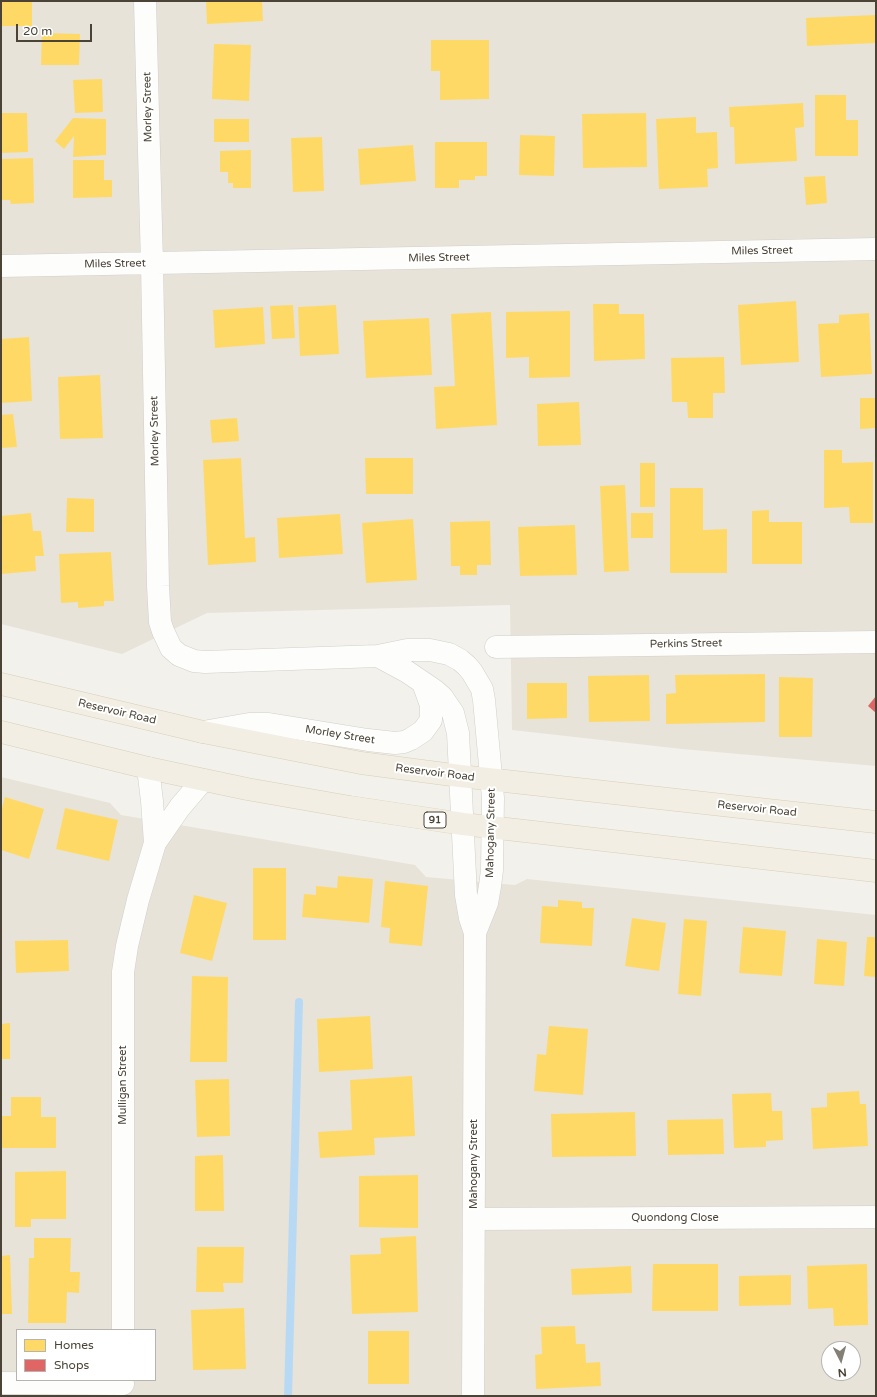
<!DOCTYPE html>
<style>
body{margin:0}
#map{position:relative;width:877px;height:1397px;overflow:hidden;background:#f3f1ec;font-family:"Varela Round",sans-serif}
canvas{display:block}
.frame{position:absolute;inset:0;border:2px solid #4a4336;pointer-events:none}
.legend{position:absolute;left:16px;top:1329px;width:140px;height:52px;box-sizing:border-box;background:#fff;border:1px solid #b7b4af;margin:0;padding:5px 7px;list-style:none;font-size:12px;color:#4a4336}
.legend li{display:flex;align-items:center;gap:8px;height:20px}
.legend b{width:20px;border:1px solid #b7b4af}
.north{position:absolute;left:821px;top:1341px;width:40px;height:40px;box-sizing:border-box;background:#fff;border:1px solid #b7b4af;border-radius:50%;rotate:174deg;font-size:11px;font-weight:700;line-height:16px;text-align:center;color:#4a4336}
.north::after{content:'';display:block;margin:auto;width:14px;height:18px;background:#858076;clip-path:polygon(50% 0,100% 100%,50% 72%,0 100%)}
.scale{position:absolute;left:16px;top:24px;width:76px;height:18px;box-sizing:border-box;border:2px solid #4a4336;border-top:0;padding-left:5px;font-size:12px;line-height:14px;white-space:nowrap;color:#4a4336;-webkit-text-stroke:3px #fff;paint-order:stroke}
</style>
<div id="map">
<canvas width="877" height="1397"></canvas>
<div class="frame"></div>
<ul class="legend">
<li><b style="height:11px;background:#ffd966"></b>Homes</li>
<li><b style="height:11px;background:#e06666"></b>Shops</li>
</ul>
<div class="north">N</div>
<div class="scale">20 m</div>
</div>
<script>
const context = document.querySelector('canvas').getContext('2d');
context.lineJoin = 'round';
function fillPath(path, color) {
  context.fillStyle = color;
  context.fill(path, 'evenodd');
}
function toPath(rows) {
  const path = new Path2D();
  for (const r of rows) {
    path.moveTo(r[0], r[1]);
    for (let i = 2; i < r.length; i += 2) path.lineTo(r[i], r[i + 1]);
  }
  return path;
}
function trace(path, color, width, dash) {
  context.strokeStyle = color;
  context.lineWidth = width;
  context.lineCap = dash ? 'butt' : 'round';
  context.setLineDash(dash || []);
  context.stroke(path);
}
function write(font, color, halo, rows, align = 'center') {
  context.font = font + ' "Varela Round",sans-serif';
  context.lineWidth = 4;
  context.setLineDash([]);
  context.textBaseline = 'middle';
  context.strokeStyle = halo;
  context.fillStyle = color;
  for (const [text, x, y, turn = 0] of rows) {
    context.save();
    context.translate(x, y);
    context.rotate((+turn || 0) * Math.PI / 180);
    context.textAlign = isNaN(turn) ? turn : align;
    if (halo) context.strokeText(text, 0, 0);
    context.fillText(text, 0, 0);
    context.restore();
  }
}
fillPath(toPath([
 [1,1,876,1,876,766,682,749,512,730,510,605,207,613,122,654,1,624],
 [1,777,110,803,121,815,415,865,426,877,515,885,527,879,876,915,876,1396,1,1396],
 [17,1330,155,1330,155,1380,17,1380],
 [829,1349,853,1349,853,1373,829,1373]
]), '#e7e3d9');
fillPath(toPath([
 [1,1,32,1,32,26,1,26],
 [206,1,262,1,263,21,207,24],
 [876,15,876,43,807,46,806,18],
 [42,33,80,34,79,65,41,65],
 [431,40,489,40,489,99,440,100,440,71,431,71],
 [214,44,251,45,249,101,212,99],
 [102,79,103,112,75,113,73,80],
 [815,95,846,95,846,120,858,120,858,156,815,156],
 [803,103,804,127,795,128,797,161,735,164,734,127,730,127,729,107],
 [1,113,27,113,28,152,1,153],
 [646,113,647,167,583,168,582,114],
 [696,117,696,133,717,132,718,168,707,169,708,187,659,189,656,119],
 [73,118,106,119,106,155,73,157,74,136,64,149,55,141],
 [214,119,249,119,249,142,214,142],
 [520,135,555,136,554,176,519,175],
 [322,137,324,191,293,192,291,138],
 [435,142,487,142,487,176,475,176,475,180,459,180,459,188,435,188],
 [413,145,416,181,360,185,358,149],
 [251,150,251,188,233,188,233,183,228,183,228,172,220,172,220,151],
 [33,158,34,203,11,204,10,200,1,200,1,159],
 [73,160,104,160,104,180,112,180,112,197,73,198],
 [825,176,827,203,806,205,804,177],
 [796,301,799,362,741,365,738,305],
 [593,304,619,304,619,314,644,314,645,359,594,361],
 [293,305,295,338,272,339,270,306],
 [336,305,339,354,300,356,298,307],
 [263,307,265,344,215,348,213,310],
 [570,311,570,377,529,378,529,357,506,358,506,312],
 [491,312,497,425,436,429,434,387,455,386,451,314],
 [869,313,872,374,821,377,818,324,839,323,839,315],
 [429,318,432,375,366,378,363,321],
 [29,337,32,401,1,403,1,339],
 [724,357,725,393,713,393,713,418,688,418,687,402,672,402,671,358],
 [100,375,103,438,60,439,58,377],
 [860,398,876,398,876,428,860,429],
 [579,402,581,445,538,446,537,404],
 [13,414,17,447,1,448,1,415],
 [237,418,239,441,212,443,210,420],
 [824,450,842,450,842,463,873,462,873,523,850,523,849,507,824,508],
 [241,458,245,538,255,537,256,562,208,565,203,460],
 [365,458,413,458,413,494,366,494],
 [640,463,655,463,655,507,640,507],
 [625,485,629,571,604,572,600,486],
 [670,488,703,488,703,530,727,529,727,573,670,573],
 [67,498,94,499,94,532,66,532],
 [769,510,769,522,802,522,802,564,752,564,752,511],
 [31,513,33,531,41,531,44,556,35,556,36,571,1,574,1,516],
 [631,513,653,513,653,538,631,538],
 [340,514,343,554,279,558,277,518],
 [413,519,417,580,366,583,362,523],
 [490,521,491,565,477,565,477,575,460,575,460,566,451,566,450,522],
 [575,525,577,575,520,576,518,527],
 [111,552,114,601,104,601,104,606,78,608,78,602,61,603,59,554],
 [765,674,765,722,666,724,666,694,676,693,675,675],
 [649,675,650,721,589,722,588,676],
 [779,677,813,678,812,737,779,737],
 [527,683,567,683,567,718,527,719],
 [5,797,44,809,29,859,1,850,1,812],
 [65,808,118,820,109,861,56,849],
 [253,868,286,868,286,940,253,940],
 [338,876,373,879,369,923,302,917,304,894,316,895,316,886,337,888],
 [385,881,428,886,422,946,389,943,390,928,381,927],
 [194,895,227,903,212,961,180,953],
 [558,900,582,902,582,908,594,908,592,946,540,943,542,906,558,907],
 [632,918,666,923,659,971,625,966],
 [684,919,707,921,701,996,678,994],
 [743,927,786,931,782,976,739,973],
 [867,937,876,937,876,977,864,976],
 [817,939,847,942,844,986,814,984],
 [68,940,69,971,16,973,15,941],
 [192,976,228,977,227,1062,190,1062],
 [370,1016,373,1069,319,1072,317,1019],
 [10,1023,10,1059,1,1059,1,1024],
 [549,1026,588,1029,583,1095,534,1091,537,1054,546,1055],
 [412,1076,415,1136,374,1138,375,1155,320,1158,318,1132,352,1130,350,1080],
 [229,1079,230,1136,197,1137,195,1080],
 [859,1091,860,1104,866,1104,868,1146,813,1149,811,1108,827,1107,827,1093],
 [771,1093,772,1111,782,1111,783,1140,766,1141,766,1147,734,1148,732,1094],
 [11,1097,41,1097,41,1117,56,1117,56,1148,1,1148,1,1116,11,1116],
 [635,1112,636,1156,552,1157,551,1114],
 [723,1119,724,1154,668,1155,667,1120],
 [223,1155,224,1211,195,1211,195,1156],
 [66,1171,66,1219,31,1219,31,1227,15,1227,15,1172],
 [418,1175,418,1228,359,1227,359,1176],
 [416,1236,418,1312,352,1314,350,1255,381,1254,380,1238],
 [34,1238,71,1238,70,1272,80,1272,79,1293,67,1292,66,1323,28,1323,29,1258,34,1258],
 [197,1247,244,1247,243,1283,223,1283,224,1292,196,1292],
 [10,1255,12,1314,1,1314,1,1256],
 [653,1264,718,1264,718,1311,652,1311],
 [867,1264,868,1325,834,1326,833,1308,808,1309,807,1266],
 [631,1266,632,1293,572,1295,571,1269],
 [791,1275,791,1305,739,1306,739,1276],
 [244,1308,246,1369,193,1370,191,1310],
 [575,1326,576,1344,585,1344,586,1363,600,1362,601,1386,536,1389,535,1355,542,1354,541,1327],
 [368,1331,409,1331,409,1384,368,1384]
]), '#ffd966');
fillPath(toPath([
 [876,696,876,713,868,706]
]), '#e06666');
trace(toPath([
 [288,1396,299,1002]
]), '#b8d9f4', 8);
const street = toPath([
 [145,1,152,264,158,586,160,622,163,631,171,648,179,655,194,661,205,662,378,656,407,650,430,650,449,654,460,660,467,666,472,672,482,689,484,700,493,798,492,870,490,886,487,903,475,933],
 [1,266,876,249],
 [496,647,876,642],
 [378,656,406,671,434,690,442,697,453,713,458,733,466,895,470,918,475,933,473,1396],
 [203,732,249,724,269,724,368,740,395,743,404,742,411,739,423,731,431,720,431,705,423,683],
 [148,768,152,801,155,843],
 [474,1219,876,1217],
 [123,1330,123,972,127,946,138,900,155,843,180,807,203,780],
 [1,1383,123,1384]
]);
const primary = toPath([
 [1,684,203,732,361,763,460,776,876,822],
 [1,732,148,768,247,789,350,807,463,824,876,871]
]);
trace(street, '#d1cfc9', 23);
trace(primary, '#d8cfb7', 23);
trace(street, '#fdfdfc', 22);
trace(primary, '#f2eee4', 22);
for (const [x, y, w] of [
 [435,820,22]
]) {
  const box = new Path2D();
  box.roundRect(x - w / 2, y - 8, w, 16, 3);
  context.fillStyle = '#fff';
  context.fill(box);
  trace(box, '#4a4336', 1);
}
write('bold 10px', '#4a4336', null, [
 ["91",435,820]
]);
write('11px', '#4a4336', '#fff', [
 ["Morley Street",148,107,-91],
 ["Miles Street",762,251,-1],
 ["Miles Street",439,258,-1],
 ["Miles Street",115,264,-1],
 ["Morley Street",155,431,-91],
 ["Perkins Street",686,644,-1],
 ["Reservoir Road",117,712,13],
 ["Morley Street",340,735,9],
 ["Reservoir Road",435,773,7],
 ["Reservoir Road",757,809,6],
 ["Mahogany Street",491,833,-89],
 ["Mulligan Street",123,1085,-90],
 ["Mahogany Street",474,1164,-90],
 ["Quondong Close",675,1218]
]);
</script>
